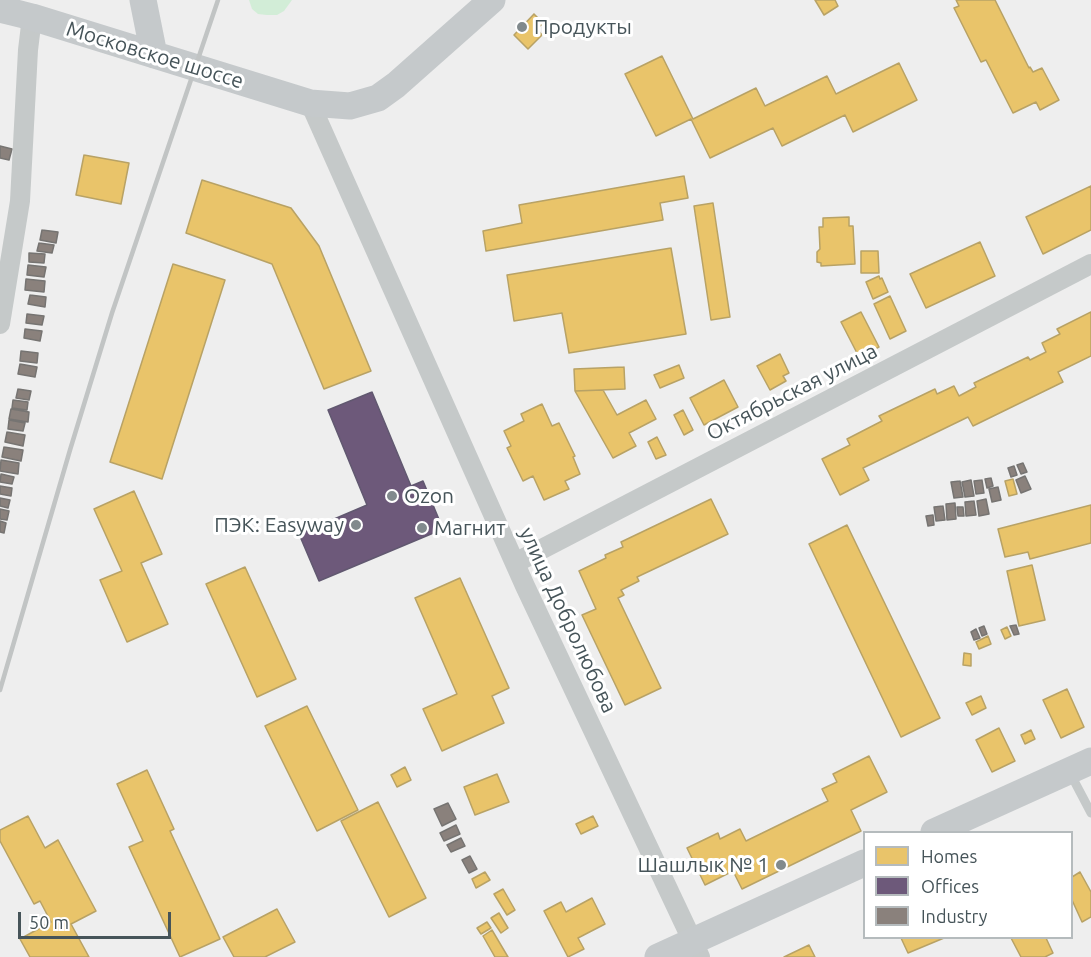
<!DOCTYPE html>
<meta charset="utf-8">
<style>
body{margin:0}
#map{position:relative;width:1091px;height:957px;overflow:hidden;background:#eee;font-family:Ubuntu,sans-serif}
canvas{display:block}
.legend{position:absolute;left:863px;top:831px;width:210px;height:108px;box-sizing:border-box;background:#fff;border:2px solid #b5bbbd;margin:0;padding:8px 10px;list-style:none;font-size:18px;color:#465459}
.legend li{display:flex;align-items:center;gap:12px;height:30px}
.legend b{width:30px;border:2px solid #b5bbbd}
.scale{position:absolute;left:18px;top:912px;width:153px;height:27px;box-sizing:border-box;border:3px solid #465459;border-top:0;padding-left:8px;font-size:18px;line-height:21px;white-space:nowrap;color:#465459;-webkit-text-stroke:4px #fff;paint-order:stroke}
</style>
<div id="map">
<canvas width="1091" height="957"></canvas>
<ul class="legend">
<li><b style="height:16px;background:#e9c46a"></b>Homes</li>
<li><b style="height:16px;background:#6d597a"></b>Offices</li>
<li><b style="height:16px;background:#8a817c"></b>Industry</li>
</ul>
<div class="scale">50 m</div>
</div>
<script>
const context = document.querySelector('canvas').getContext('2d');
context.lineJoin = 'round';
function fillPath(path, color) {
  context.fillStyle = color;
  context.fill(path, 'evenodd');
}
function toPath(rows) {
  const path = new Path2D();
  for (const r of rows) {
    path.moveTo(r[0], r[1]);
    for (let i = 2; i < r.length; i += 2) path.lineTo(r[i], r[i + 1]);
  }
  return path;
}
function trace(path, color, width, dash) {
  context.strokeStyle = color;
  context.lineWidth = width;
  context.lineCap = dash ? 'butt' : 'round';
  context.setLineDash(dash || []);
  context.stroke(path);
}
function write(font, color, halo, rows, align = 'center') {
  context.font = font + ' Ubuntu,sans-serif';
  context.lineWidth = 6;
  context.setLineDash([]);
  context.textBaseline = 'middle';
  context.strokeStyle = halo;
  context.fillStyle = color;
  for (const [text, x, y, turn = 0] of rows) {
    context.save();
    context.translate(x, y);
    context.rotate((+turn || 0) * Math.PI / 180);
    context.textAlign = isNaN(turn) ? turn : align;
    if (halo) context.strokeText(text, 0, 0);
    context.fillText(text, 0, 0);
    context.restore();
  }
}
fillPath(toPath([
 [249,0,292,0,284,11,277,15,267,15,258,14,252,9]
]), '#d2edd7');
const homes = toPath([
 [815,0,835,0,838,6,824,15,815,0],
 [956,0,995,0,1029,68,1030,67,1033,72,1042,68,1059,100,1040,110,1036,102,1013,113,986,60,981,62,954,8,959,6,956,0],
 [534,14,543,23,537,29,542,35,528,49,514,35,534,14],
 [662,56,693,119,756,88,765,106,827,76,836,94,899,63,917,100,853,132,845,115,782,146,773,128,710,158,691,119,656,136,625,74,662,56],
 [84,155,129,163,121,204,76,195,84,155],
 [684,176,688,198,660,203,663,220,486,251,483,231,522,223,519,205,684,176],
 [202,180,291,208,319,246,371,371,324,389,272,264,186,233,202,180],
 [1091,186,1091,230,1043,254,1026,217,1091,186],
 [713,203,730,317,711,320,694,206,713,203],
 [849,217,849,226,853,226,855,264,821,266,821,263,817,262,817,252,820,249,819,227,823,227,823,218,849,217],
 [980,242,995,276,926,308,910,274,980,242],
 [671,248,686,334,569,353,562,313,514,321,507,275,671,248],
 [861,251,878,251,879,273,861,273,861,251],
 [173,264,225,280,162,479,110,462,173,264],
 [879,276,880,279,882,278,888,292,873,299,866,282,879,276],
 [890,296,906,331,890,339,874,304,890,296],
 [861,312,879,347,859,357,841,322,861,312],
 [1091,312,1091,356,1058,372,1063,382,973,426,968,417,863,468,869,480,840,495,822,459,850,445,847,439,882,421,879,416,935,389,937,394,954,386,959,396,976,387,974,383,1028,357,1030,360,1046,352,1042,343,1060,334,1057,329,1091,312],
 [780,354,789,373,783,376,786,381,770,390,757,366,780,354],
 [679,365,684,378,660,388,654,375,679,365],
 [624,367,625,389,575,391,574,369,624,367],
 [724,380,738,407,704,425,690,398,724,380],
 [603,390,617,415,646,400,656,419,629,433,636,446,613,458,575,391,603,390],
 [542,404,552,426,559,423,575,456,573,457,580,474,565,481,569,489,544,500,533,476,523,481,507,448,511,446,504,431,524,421,521,414,542,404],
 [683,410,693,430,684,435,674,415,683,410],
 [657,437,666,455,656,459,648,442,657,437],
 [1013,479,1017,494,1009,496,1005,481,1013,479],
 [134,491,162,554,141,563,168,624,127,642,100,580,122,571,94,509,134,491],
 [711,499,728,534,637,577,639,581,621,590,624,595,618,598,661,688,625,705,582,615,596,609,579,571,606,558,605,555,623,547,621,542,711,499],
 [1091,505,1091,543,1030,559,1028,552,1005,557,998,529,1091,505],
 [847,525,940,718,901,737,809,544,847,525],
 [1032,565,1045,620,1019,626,1007,571,1032,565],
 [245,567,296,679,257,697,206,584,245,567],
 [460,578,509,688,492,696,504,723,442,751,423,709,457,694,415,598,460,578],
 [1007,627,1011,636,1005,639,1001,630,1007,627],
 [988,636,991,644,979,649,976,642,988,636],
 [964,653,971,654,971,666,963,665,964,653],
 [1067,689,1084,727,1061,738,1043,700,1067,689],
 [981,696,986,708,972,715,966,703,981,696],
 [307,706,358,810,317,831,265,726,307,706],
 [999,728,1015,761,992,772,976,740,999,728],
 [1031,730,1035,739,1025,744,1021,735,1031,730],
 [869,756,887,792,851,810,861,831,742,889,733,871,705,885,687,848,718,833,720,839,740,829,746,841,828,801,822,789,837,782,833,774,869,756],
 [405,767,411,780,397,787,391,775,405,767],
 [147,770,174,829,170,831,220,939,180,957,129,847,143,841,117,784,147,770],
 [497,774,509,802,475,815,464,787,497,774],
 [378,802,426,898,389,917,341,821,378,802],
 [28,816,45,848,58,840,96,911,71,924,89,957,30,957,20,939,51,922,40,901,34,904,0,841,0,830,28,816],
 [593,816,598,826,581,834,576,824,593,816],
 [485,872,490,880,476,888,472,879,485,872],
 [1080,872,1091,892,1091,917,1082,922,1072,900,1072,877,1080,872],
 [503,889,515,910,507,915,494,894,503,889],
 [592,898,605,924,578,938,584,949,568,957,544,911,561,902,566,912,592,898],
 [277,909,295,942,265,957,234,957,223,937,277,909],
 [499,913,508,928,501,933,491,918,499,913],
 [487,922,491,928,481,934,477,928,487,922],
 [492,930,508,957,495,957,483,936,492,930],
 [901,938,944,938,908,953,901,938],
 [1011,938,1046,938,1053,953,1045,957,1021,957,1011,938],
 [809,945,815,957,784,957,809,945]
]);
fillPath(homes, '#e9c46a');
trace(homes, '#b8a265', 1.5);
const offices = toPath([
 [372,392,411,486,423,481,443,529,319,581,299,534,367,505,328,410,372,392]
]);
fillPath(offices, '#6d597a');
trace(offices, '#615870', 1.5);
const industry = toPath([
 [0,146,12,149,9,160,0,158,0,146],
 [42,230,58,232,56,243,40,240,42,230],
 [39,243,54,245,52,253,37,251,39,243],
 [29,253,45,254,44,263,29,262,29,253],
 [28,265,46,267,44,277,27,275,28,265],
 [26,279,45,281,44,292,25,290,26,279],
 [30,295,46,297,45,307,28,304,30,295],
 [27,314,44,316,42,325,26,323,27,314],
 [25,329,42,331,40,341,24,338,25,329],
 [21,351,38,353,37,363,20,361,21,351],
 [20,364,37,367,35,377,18,374,20,364],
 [18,389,31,391,29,400,16,398,18,389],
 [13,400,28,402,27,410,12,408,13,400],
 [11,409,29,412,28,422,9,419,11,409],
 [9,420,25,423,23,431,8,429,9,420],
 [7,432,25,435,23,446,5,442,7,432],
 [4,447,23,450,21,461,2,457,4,447],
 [1,460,19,463,18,474,0,471,1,460],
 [1023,463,1027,472,1021,474,1017,465,1023,463],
 [1014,466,1017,475,1011,477,1008,468,1014,466],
 [1,474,14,477,12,484,0,482,1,474],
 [1025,476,1031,489,1021,493,1016,480,1025,476],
 [991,478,993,486,987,488,985,479,991,478],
 [971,480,974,496,965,497,962,482,971,480],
 [982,480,984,493,976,494,974,481,982,480],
 [960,481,963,497,954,498,951,482,960,481],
 [0,486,12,488,11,496,0,494,0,486],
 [998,487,1001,500,992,502,989,489,998,487],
 [0,498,10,500,8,508,0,506,0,498],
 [986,499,989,514,979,516,977,501,986,499],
 [974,501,976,515,966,516,965,502,974,501],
 [955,503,956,519,947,520,946,504,955,503],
 [943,506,945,520,936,521,934,507,943,506],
 [957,507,963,507,964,516,958,516,957,507],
 [0,509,9,511,7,520,0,519,0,509],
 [933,515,934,525,928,526,926,516,933,515],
 [0,521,6,523,4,533,0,532,0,521],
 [1016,625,1019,634,1014,635,1010,626,1016,625],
 [984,626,987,634,982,636,979,628,984,626],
 [976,629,980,638,974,640,971,632,976,629],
 [448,803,456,819,442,826,434,809,448,803],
 [456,825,460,834,444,841,440,833,456,825],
 [461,838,465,846,451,852,447,845,461,838],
 [470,856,477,869,469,873,462,860,470,856]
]);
fillPath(industry, '#8a817c');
trace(industry, '#767472', 1.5);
trace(toPath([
 [1070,773,1091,813]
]), '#c5c9c9', 9);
trace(toPath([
 [310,103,525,586,700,957],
 [0,324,20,201,28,50,32,17],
 [515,563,1091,264]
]), '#c5c9c9', 20);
trace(toPath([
 [143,0,154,55],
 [0,9,32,17,310,103,350,106,378,98,396,85,492,0],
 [934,832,1091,761],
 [658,957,864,863]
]), '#c5c9cb', 27);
trace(toPath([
 [0,690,70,450,112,313,218,0]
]), '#c1c4c4', 4.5);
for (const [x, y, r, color] of [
 [522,27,6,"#818a8d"],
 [392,496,6,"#818a8d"],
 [356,525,6,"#818a8d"],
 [422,528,6,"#818a8d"],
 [781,865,6,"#818a8d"]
]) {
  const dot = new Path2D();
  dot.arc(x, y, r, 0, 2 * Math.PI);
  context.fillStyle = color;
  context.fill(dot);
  trace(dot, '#fff', 2);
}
write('21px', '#465459', '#fff', [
 ["Продукты",534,27],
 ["Ozon",404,496],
 ["ПЭК: Easyway",344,525,"right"],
 ["Магнит",434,528],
 ["Шашлык № 1",769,865,"right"]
], 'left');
write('21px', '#465459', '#fff', [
 ["Московское шоссе",155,55,17],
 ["Октябрьская улица",792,392,-27],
 ["улица Добролюбова",568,620,65]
]);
</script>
